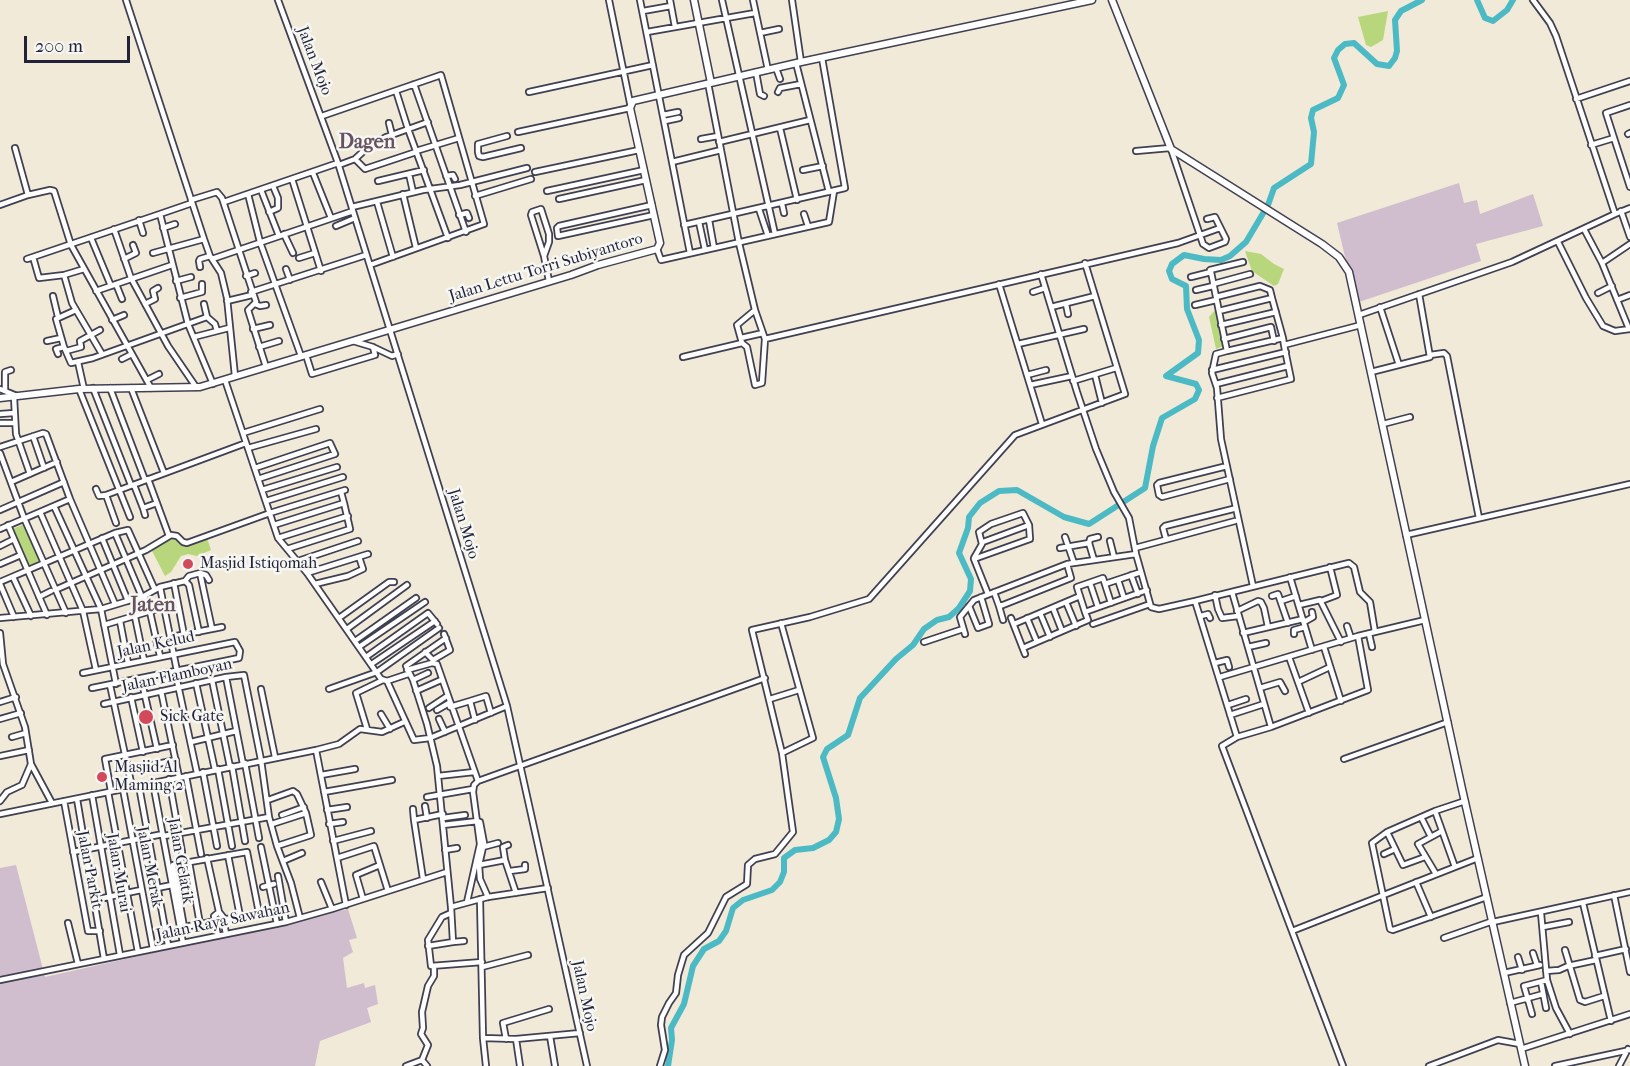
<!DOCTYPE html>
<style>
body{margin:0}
#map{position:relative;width:1630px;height:1066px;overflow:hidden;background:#f1ead8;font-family:"IM FELL French Canon",serif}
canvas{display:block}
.scale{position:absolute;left:24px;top:36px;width:106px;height:27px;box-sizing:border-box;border:3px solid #22223b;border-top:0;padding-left:8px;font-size:18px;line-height:21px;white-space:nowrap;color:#22223b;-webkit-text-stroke:4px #f6f6f2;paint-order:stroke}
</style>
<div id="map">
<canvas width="1630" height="1066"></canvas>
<div class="scale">200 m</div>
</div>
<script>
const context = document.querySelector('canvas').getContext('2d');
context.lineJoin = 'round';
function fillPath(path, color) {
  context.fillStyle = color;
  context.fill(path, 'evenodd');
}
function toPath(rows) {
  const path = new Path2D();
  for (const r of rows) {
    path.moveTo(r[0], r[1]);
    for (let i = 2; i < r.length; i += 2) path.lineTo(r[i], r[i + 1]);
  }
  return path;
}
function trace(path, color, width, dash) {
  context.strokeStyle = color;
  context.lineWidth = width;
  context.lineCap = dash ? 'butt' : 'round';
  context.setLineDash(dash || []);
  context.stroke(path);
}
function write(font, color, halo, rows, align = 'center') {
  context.font = font + ' "IM FELL French Canon",serif';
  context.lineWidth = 5;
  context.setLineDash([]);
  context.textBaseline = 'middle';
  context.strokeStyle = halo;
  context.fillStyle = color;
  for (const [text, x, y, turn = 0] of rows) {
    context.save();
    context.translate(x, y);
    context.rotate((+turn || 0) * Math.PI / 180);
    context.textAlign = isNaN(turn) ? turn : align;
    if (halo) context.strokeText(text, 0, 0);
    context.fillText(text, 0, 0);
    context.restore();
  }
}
fillPath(toPath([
 [1459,183,1464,203,1477,200,1480,214,1533,194,1543,226,1476,244,1481,261,1356,303,1337,223],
 [16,865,45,977,348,909,357,938,349,940,353,952,343,958,347,988,364,983,365,988,375,985,378,1004,367,1008,371,1022,320,1041,315,1066,0,1066,0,868]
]), '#d0bdcd');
fillPath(toPath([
 [1388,11,1383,40,1371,47,1366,45,1358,17],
 [1245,251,1261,254,1274,264,1284,269,1278,284,1274,286,1252,271],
 [1216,309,1224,346,1216,349,1209,317],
 [25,524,41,562,29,567,12,529],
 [170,537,177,538,184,544,207,538,211,550,197,556,188,554,181,556,171,572,165,576,151,549]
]), '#b8d67c');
trace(toPath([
 [1477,0,1485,18,1493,21,1507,10,1513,0],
 [668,1066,672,1040,671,1028,684,1004,693,966,704,949,719,941,726,931,733,908,743,900,772,890,780,882,784,872,784,858,795,850,813,848,829,840,836,832,839,819,836,798,823,757,827,749,848,735,860,698,896,659,913,645,924,629,937,620,949,617,959,608,970,591,971,579,959,553,968,528,969,517,980,503,999,491,1017,490,1064,517,1089,524,1145,488,1153,446,1162,418,1195,399,1199,390,1196,384,1166,376,1198,353,1199,340,1187,309,1186,286,1172,279,1169,271,1172,264,1184,255,1204,259,1221,260,1230,256,1246,242,1268,205,1274,188,1311,164,1314,132,1311,118,1313,110,1338,98,1344,85,1334,58,1338,50,1345,44,1354,43,1377,64,1389,66,1395,58,1397,51,1395,20,1401,11,1422,0]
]), '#4cbac4', 6);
const minor = toPath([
 [126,0,204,239,210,256,221,273,227,298,235,376],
 [278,0,338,163,507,706,587,1066],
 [609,0,630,103],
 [640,0,690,253],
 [670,0,675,27],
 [722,0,775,234],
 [753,0,768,70],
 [792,0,801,62],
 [1533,0,1550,23,1556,36,1615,214],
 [643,11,671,6],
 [647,32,755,13],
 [760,33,779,29],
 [796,63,829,192],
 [776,68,780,79],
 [756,72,760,94,764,96],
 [708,83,739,243,755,310,765,339,762,383,755,385,747,347,742,343,737,325,755,310],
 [414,84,466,232],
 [396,91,408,129,448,238],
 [529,92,653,65],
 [778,92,780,88,801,84],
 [1576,99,1630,81],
 [663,115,678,112],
 [322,116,441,75,484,224,370,265],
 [665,121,679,118],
 [389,123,392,135],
 [780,128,797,200],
 [518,132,630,108],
 [1628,134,1630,133],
 [1614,138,1630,187],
 [701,139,718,136],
 [719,142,810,120],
 [1591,145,1614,138,1606,113,1630,105],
 [15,148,28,195],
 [1171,149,1203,244,1209,248,1225,242,1226,239,1215,217,1207,219],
 [416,151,459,138],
 [1136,151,1170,148],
 [478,152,479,156,483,157,521,148],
 [478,152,478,144,507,136],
 [355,159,365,169,416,152],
 [672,162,721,150],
 [339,165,355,159,367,148,386,137,428,122],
 [803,170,823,166],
 [535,172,639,150],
 [313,173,331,218],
 [409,174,413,192],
 [446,176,453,175,455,179],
 [292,179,321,271],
 [378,181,424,170],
 [261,190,279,236],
 [547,191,644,170],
 [248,194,260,242,301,356],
 [403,194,416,248],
 [475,196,531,179],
 [559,199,646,180],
 [191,200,217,192,222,198,256,302,248,310,266,367],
 [224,202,338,163],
 [377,202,393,257],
 [192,203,160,214,188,324,213,384],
 [782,204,784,213],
 [0,205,28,195,50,190,54,191,71,245,151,388],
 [652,205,559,226,557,228,558,236,654,215],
 [352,207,423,190,460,185,527,168],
 [759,209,768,236],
 [1621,211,1630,237],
 [269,212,278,208,278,198,273,186],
 [804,214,808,226],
 [459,215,467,213,469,218],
 [139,220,143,233],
 [709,220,714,248],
 [699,222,705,250],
 [684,225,845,188,822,58],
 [336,226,355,218],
 [163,228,175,224],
 [114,229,131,278,168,346,196,387],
 [1584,229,1602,263,1629,329],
 [284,234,293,253],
 [91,238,111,286],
 [1558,242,1586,298,1603,326,1615,331,1630,329],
 [657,249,661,260,829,222,834,191],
 [153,253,204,239],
 [544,256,549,242,549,234,541,209,532,212,531,215,544,256,549,281],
 [33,257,39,278,64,275,84,269],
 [299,258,315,253],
 [27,259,160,214],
 [124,259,136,253,133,245],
 [212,259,353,211],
 [1602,263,1630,244],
 [200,267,199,261,200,259,210,256],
 [286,269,290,280],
 [1211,272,1210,270,1243,262],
 [1041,274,1077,392,1096,449,1114,492,1129,518,1136,554,1151,607,1159,609,1195,601,1237,737,1271,727,1368,690,1358,636],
 [64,275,72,303,102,354],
 [246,276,255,273],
 [1191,277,1211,272,1227,351,1216,354,1212,373,1217,388,1221,439,1253,586],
 [176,281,191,277],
 [116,284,122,299],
 [999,284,1042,424],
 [1213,284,1250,274],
 [1196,290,1213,286],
 [96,291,172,265],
 [251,292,366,255],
 [1033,292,1045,288],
 [1598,293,1612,286],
 [53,296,58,317],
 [1216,297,1260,286,1270,290,1272,298],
 [180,298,202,292,202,284],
 [1617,300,1630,295],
 [227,301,252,295],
 [145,304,155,299,153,291,158,288],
 [204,304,207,317],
 [255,304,260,306,266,305],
 [1066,304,1068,314],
 [1195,305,1216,300],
 [1051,307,1095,296],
 [1380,307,1399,365],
 [76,310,56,319,64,347,71,363,93,358,207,317,215,324,217,331],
 [1219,311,1272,298,1283,338],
 [1359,315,1512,262,1615,214,1630,208],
 [112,320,124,315],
 [1221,325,1276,312],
 [253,329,270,325],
 [194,337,229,328],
 [741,338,763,333],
 [765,339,1178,243,1220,228],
 [1224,339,1271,327,1274,341],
 [47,341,61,338],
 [353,341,373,347,392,356,398,354],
 [1018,344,1084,329],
 [259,347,279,341],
 [66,351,81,347,80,341,100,330],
 [1227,351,1283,338,1284,345,1361,325],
 [58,354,56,349,64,347],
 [306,355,312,374,375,355,373,347],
 [1430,355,1444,353,1447,356,1479,518],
 [683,357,742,343],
 [122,359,132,354],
 [78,362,84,389],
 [1212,370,1286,352],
 [1371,372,1430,357,1419,294],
 [1027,375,1046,370],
 [1095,375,1102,403],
 [147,380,159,374],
 [225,380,278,538,307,573,381,679,387,681,414,740,430,738,507,706],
 [1073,381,1116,368],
 [1216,384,1288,366],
 [1030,385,1072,376],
 [93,388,131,485],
 [110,388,145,480],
 [131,388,164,473],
 [0,389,17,396],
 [79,389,130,517],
 [5,391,5,372,11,370],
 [14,397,16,434,30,474],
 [1217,398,1291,379,1284,345],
 [0,414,14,413],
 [0,423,15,423],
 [1383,424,1410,417],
 [243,433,320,409],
 [33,436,44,468],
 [0,447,43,433,46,434,70,499,115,604],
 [248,448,316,429],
 [0,453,24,518,66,613],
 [1227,466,1159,483,1157,485,1159,495,1162,497,1230,479],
 [255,468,330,443,335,454,258,479],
 [148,479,169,536],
 [11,482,57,462],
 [134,485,143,508],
 [96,489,99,496,106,495,246,443],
 [262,490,337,467],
 [106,495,116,523],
 [266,501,343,477],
 [54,506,101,609,116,684],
 [0,510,64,482],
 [40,512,83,611,96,670],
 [145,515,143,508,157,503],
 [8,525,47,615],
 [274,525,344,503,341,492],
 [0,529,70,499],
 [115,533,142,597],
 [1406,535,1630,484],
 [1065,537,1074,563],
 [102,538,128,601],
 [278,538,348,516],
 [1166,539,1163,528,1165,526,1233,509],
 [1110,541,1114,557],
 [983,542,1029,525],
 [1089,543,1090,539,1098,537],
 [0,546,14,539],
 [1060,548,1089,543,1094,560],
 [1135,548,1235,521],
 [287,549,350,529,344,503],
 [974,559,1030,539,1029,525,1023,513,991,524,979,532,982,544,974,558,974,559,988,594],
 [298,561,358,541],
 [0,564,21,555],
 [200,573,212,629],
 [200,573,206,575,209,580],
 [307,573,368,554],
 [1131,575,1138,594],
 [13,577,31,616],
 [1290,577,1312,650],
 [1118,580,1124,598],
 [185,581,189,585,199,632],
 [0,582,115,533,128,530,155,590],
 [174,583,184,635],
 [1090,583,1098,607],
 [0,584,14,617],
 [315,584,348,576,363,569,359,557],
 [1105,584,1141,572],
 [160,587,177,671],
 [55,590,146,550,171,535,177,536,183,542,187,543,270,513,345,490],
 [994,592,999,606,1003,605,1071,578,1067,564],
 [1232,592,1271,727],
 [1215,595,1218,609,1222,618,1238,616],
 [144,596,150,612,160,656],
 [1272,596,1278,594,1288,623],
 [39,597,51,591],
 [1195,601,1349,563,1354,567,1360,592,1370,602,1375,632],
 [1281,601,1296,596],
 [1321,601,1337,595,1330,567],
 [1066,602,1076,626],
 [1299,605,1320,600,1341,642],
 [969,606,978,628,989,624,981,597],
 [999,606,1003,620],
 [1053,608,1062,631],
 [1237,611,1258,601,1261,602,1264,608,1268,627],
 [1085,612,1077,587,1103,578,1111,603],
 [1040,613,1050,637],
 [1201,616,1208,614,1210,618],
 [135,617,144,660],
 [0,618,101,609,144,596,160,587,185,581,189,576,200,573],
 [339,618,389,582,394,582],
 [1011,618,1025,654],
 [1027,618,1037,642],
 [120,621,128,663],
 [1304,622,1313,617,1312,612],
 [781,623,813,738,782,753],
 [1014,624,1080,596],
 [1093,624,1150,604],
 [104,625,164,607],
 [1347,626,1351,638],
 [347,629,407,585],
 [0,633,3,664,25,727,31,764,52,803],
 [1243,633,1303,619],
 [965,634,960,617,974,600,1067,564,1136,554],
 [1294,634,1294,630,1305,627],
 [1369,634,1372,647],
 [171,637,222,627],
 [355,641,416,598],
 [924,642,963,629],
 [359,647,425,602],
 [1248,647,1266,643],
 [1324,647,1341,701],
 [1023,648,1088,620,1085,612,1147,590],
 [425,652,433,660,450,650,444,634],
 [366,657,428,613,437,624],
 [1289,657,1309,713],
 [373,663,435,621],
 [1215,663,1227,660,1229,667],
 [407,670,432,663,437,664,478,781],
 [175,671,197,773],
 [83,673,235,642,240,651,239,658,92,688],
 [226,677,243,764],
 [1220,677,1358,636,1425,620],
 [141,678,157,749],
 [212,680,230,767],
 [413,680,428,673],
 [387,681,408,674],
 [1298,682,1330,667],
 [196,683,215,770],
 [110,685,132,787],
 [1260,688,1280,682,1285,691],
 [261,689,275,757],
 [329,689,377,672,439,628],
 [161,691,179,777],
 [416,691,441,680],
 [131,697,143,752],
 [770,699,799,690],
 [0,702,16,697],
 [104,704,226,677,244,675,261,760,269,817,277,846,291,883,300,918],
 [1228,705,1246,699],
 [450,707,470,701],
 [429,708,447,696],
 [437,710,449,703],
 [381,714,390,729],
 [1230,715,1264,704],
 [0,719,21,713],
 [439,719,445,732],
 [475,720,470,701,486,696,491,713],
 [367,729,356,693,383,680],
 [12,737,26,733],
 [1237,737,1222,746,1343,1066],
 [191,742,236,731],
 [316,750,346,905],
 [0,756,29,750],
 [1344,759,1448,722],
 [245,763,259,838],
 [232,766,245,841],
 [218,769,232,846],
 [129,770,176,760],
 [203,772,217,846],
 [321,775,355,769],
 [186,776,201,854],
 [438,776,474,772],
 [169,779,182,852],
 [478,781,765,678],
 [153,783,183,943],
 [139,786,168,945],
 [123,789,153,949],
 [111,791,105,759,173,745],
 [108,792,138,952],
 [324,792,392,780],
 [92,795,120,955],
 [427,797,473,789],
 [77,799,104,959],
 [268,800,293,791,297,794,306,813,272,824],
 [0,801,7,792,22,785,31,764],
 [64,801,88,931,100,931],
 [1465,801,1435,811,1387,832,1372,843,1390,929,1393,930,1487,897],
 [425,806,427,818],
 [413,809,414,820],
 [327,810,347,807],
 [1435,811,1455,867],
 [0,814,316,750,339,744,360,729,382,732,404,722],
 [282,815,304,807],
 [1421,817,1431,837],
 [443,818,465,815],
 [329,824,343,822],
 [443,825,478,821],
 [1387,832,1403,865,1425,857],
 [164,836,269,817],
 [333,841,371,831],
 [277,846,311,835,306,813],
 [261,847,277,924],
 [483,847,498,843],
 [445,850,457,848],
 [73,852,163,834],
 [247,852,259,913,184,927,173,865,247,852],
 [1384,854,1395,849],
 [228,855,240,916],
 [207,858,219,912],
 [337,858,374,846,388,891],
 [505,860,503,847,508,845],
 [283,861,302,853],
 [189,862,200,924],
 [479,865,484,843,480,822],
 [510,871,525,869,525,865],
 [1436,874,1418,844,1442,831],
 [278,876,286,922],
 [423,879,414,820,443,814],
 [321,882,332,909],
 [1416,882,1431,917],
 [263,887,274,884],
 [157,888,172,885],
 [1614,895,1630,972],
 [488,897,480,879,479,865,505,860,516,893],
 [363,899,356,875,380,865],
 [480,899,483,1038],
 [94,900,141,890],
 [467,902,480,844,473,792,474,785,478,781],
 [1583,903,1611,1021],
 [451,907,488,897,548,888],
 [451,913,442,917,428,940,431,966,482,962],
 [1541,913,1547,980,1556,1008,1570,1034],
 [1493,922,1630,892],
 [68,923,78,964],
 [1543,927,1569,922],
 [1292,931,1478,858],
 [218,936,214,916,219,912,223,917,226,934],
 [1444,938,1493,921],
 [453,942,464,941],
 [428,946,453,942,451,907,437,766,427,724,413,680,406,666,446,638],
 [1565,950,1580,1000,1585,1002,1604,996],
 [1533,953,1537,965],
 [1595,956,1626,949],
 [1518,957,1522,970],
 [482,967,528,955],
 [1546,971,1559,970,1568,966,1596,960],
 [1504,973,1540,965],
 [0,980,286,922,332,909,447,872],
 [1541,982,1546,1008],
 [1510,1003,1543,994],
 [1532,1014,1524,986,1547,980],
 [550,1036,555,1066],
 [506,1039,503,1023,549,1009],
 [1521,1049,1630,1014],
 [422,1060,428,1045,421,1034,423,1028,422,1012,428,986,434,976,434,968],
 [406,1066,422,1060,427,1066],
 [486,1066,483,1038,516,1039],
 [520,1066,516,1039,580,1033],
 [660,1066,665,1050,661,1025,662,1017,669,1003,676,993,678,975,684,955,708,933,726,897,747,884,748,865,755,859,775,854,793,832,782,753,752,630,810,617,869,599,1015,435,1125,394,1085,263],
 [1429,1066,1498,1040,1520,1044],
 [1555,1066,1630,1050],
 [1619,1066,1628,1049]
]);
const major = toPath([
 [694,0,711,83],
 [1112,0,1171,149,1322,244,1339,257,1349,272,1462,789,1525,1066],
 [0,398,79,389,200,387,571,275,598,265,657,249,660,243,630,108,633,101,801,62,1092,0]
]);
trace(minor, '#414053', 8);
trace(major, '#414053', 9);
trace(minor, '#fff', 4.5);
trace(major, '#fff', 6);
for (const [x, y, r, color] of [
 [188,564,6,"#d1495b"],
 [146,717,8,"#d1495b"],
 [102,777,6,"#d1495b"]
]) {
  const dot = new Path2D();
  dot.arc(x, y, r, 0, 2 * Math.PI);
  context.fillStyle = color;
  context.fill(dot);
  trace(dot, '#f6f6f2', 2);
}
write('16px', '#22223b', '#f6f6f2', [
 ["Jalan Mojo",314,61,69],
 ["Jalan Lettu Torri Subiyantoro",546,268,-17],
 ["Jalan Mojo",463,524,73],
 ["Jalan Kelud",156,645,-12],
 ["Jalan Flamboyan",177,676,-12],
 ["Jalan Gelatik",180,861,80],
 ["Jalan Merak",149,867,79],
 ["Jalan Parkit",89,870,79],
 ["Jalan Murai",118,873,80],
 ["Jalan Raya Sawahan",223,922,-12],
 ["Jalan Mojo",584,996,78]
]);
write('16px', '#22223b', '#f6f6f2', [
 ["Masjid Istiqomah",200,564],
 ["Sick Gate",160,717],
 ["Masjid Al",114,768],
 ["Maming 2",114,786]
], 'left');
write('bold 20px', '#665260', '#f6f6f2', [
 ["Dagen",367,143],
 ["Jaten",153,606]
]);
</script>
